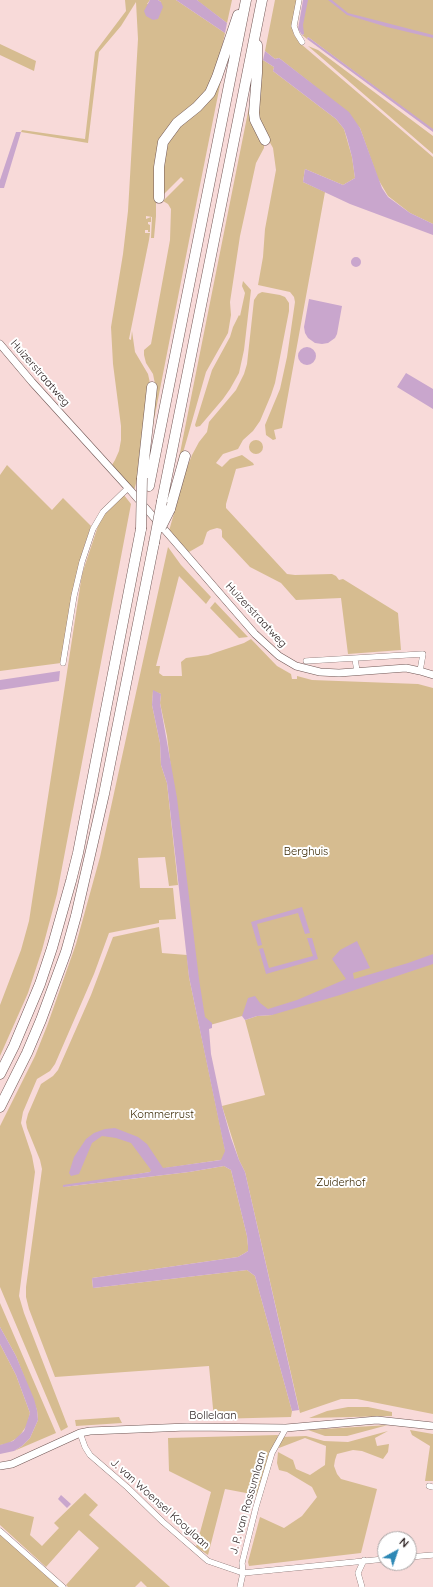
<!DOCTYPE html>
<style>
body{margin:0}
#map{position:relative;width:433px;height:1587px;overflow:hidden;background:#f8dad9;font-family:Quicksand,sans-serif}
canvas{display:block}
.north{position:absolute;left:377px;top:1531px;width:40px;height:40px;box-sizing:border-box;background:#fff;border:1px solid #a8a4a4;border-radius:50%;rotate:40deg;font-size:11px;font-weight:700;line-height:16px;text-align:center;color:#261b1b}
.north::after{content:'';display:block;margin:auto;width:14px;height:18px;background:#2d88b5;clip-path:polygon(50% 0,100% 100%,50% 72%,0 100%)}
</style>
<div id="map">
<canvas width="433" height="1587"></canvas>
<div class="north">N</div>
</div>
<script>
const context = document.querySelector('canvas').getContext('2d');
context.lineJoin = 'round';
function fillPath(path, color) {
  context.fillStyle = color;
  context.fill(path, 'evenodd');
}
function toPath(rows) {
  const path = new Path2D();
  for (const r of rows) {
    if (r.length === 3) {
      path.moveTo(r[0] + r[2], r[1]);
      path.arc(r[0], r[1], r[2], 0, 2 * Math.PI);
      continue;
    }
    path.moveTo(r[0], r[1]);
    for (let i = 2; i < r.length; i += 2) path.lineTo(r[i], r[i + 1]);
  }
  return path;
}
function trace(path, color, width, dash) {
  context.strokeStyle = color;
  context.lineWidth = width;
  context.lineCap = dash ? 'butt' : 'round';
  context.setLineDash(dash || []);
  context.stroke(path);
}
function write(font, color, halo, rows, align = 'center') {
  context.font = font + ' Quicksand,sans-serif';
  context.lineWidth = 4;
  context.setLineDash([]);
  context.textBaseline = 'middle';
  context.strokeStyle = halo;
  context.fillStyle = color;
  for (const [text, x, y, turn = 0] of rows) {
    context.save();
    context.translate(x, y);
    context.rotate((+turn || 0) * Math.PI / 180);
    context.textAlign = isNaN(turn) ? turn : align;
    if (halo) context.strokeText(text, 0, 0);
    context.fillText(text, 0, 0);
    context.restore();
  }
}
fillPath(toPath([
 [125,0,150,0,147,4,161,2,158,0,176,0,225,33,221,52,208,90,170,127,156,184,156,216,154,238,151,238,152,217,146,216,146,219,151,217,151,222,148,222,148,224,150,225,150,232,148,232,148,230,145,230,145,233,150,233,149,240,129,339,131,340,132,331,135,352,148,374,150,383,142,434,139,472,134,491,112,465,115,460,119,451,121,440,121,426,113,364,111,327,123,254,128,211,138,39,136,2,121,26,99,52,88,143,21,132,22,130,85,139,95,52,126,11],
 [197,0,232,0,227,23,199,2],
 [275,0,297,0,293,29,294,35,301,44,433,157,433,224,410,213,388,196,378,179,360,128,312,84,279,58,275,59,265,51],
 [304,0,433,0,433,130,308,37,307,39,302,35,304,34,299,29],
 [0,44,36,61,34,71,0,55],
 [308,46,318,50,433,136,433,154],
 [225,60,197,200,151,435,155,384,153,374,146,363,144,355,144,350,151,344,170,240,171,209,168,204,163,201,184,180,181,177,161,197,165,144,192,114],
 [263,60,274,67,273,71,336,119,344,129,352,157,355,178,343,185,305,169,303,182,325,192,282,428,274,430,276,439,273,440,266,435,265,425,280,389,287,357,295,302,294,297,290,292,258,285,263,257,265,229,276,170,273,148,259,123,257,111,262,61],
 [253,87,252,112,264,144,264,148,256,163,240,236,230,302,231,315,228,333,206,372,177,474,175,478],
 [243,281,251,290,244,350,239,373,230,389,223,399,200,426,196,427,195,425,212,370,230,337,233,327,239,315,240,316,245,293,242,286],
 [262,292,280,295,285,297,289,303,289,311,275,383,271,395,260,421,253,431,243,440,238,449,223,454,216,463,222,467,230,459,242,455,253,463,254,465,236,469,226,504,226,508,287,574,295,575,332,574,336,576,339,580,343,579,398,613,401,650,348,654,341,598,296,600,281,583,250,567,222,537,222,531,221,529,217,528,210,530,207,532,203,544,189,552,169,531,186,470,192,455,199,442,207,432,209,422,236,390,244,374,247,364,254,300,258,294],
 [256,447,7],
 [7,465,52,510,63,498,91,526,83,550,73,589,61,663,0,671,0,475],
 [124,495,131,504,57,894,42,950,28,993,0,1056,0,1005,21,950,29,921,82,574,98,526,104,515],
 [168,547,181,565,211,597,206,604,179,576,156,666,160,666,159,673,163,676,182,676,181,662,186,658,208,655,244,643,251,639,277,666,291,674,292,679,297,679,297,676,312,680,418,684,433,688,433,1414,357,1399,341,1399,300,1413,245,1172,239,1160,222,1106,265,1095,245,1020,257,1016,272,1015,276,1009,242,1016,203,1027,167,736,160,703,161,694,153,691,152,705,160,743,161,765,167,783,178,885,169,886,165,857,138,858,140,888,173,888,176,919,159,920,159,923,109,933,94,974,55,1064,50,1071,37,1079,23,1112,21,1123,32,1156,35,1172,19,1296,24,1313,68,1427,61,1431,0,1287,0,1126,35,1056,47,1026,76,944,100,857],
 [215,602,248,637,239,638,210,608],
 [159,927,162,953,187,955,189,977,227,1159,152,1170,150,1172,63,1187,189,1172,224,1166,231,1170,247,1236,248,1246,248,1251,245,1253,238,1257,92,1278,93,1288,247,1270,255,1276,292,1411,291,1417,214,1419,209,1366,55,1377,29,1309,26,1297,26,1287,42,1169,40,1160,27,1128,26,1122,28,1114,41,1084,53,1076,58,1070,91,995,113,937],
 [0,1303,56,1433,14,1451,22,1446,30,1438,38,1420,37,1410,16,1356,0,1327],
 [0,1344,16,1375,30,1413,27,1425,19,1437,7,1444,0,1445],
 [348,1407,368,1407,392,1412,392,1416,309,1418,327,1411],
 [119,1417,122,1423,76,1426,75,1420],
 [388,1425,347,1436,325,1436,308,1430],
 [410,1430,433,1434,433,1481,425,1481,430,1446,412,1435],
 [388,1431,375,1438,377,1446,389,1444,388,1452,383,1459,362,1451,353,1450,337,1454,335,1460,334,1466,337,1474,341,1479,377,1489,361,1553,249,1566,248,1562,260,1517,284,1528,302,1516,317,1497,312,1487,287,1472,279,1470,277,1463,278,1452,293,1460,296,1469,310,1475,325,1465,326,1446,305,1438,279,1448,281,1437,306,1436,324,1441,348,1442],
 [278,1435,262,1496,225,1489,208,1555,196,1547,211,1492,169,1471,168,1438],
 [85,1493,98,1505,89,1515,170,1587,147,1587,141,1581,135,1587,68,1587,66,1585,99,1548,79,1530,46,1567,0,1525,0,1508,34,1517,30,1535,42,1546,59,1528,54,1523],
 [0,1534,59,1587,0,1587]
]), '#d6bc90');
fillPath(toPath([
 [150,0,158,0,161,2,163,7,158,19,153,20,146,16,144,11],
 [176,0,197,0,227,23,225,33],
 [303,0,308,0,303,25,304,34,302,35,298,29],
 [328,0,332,0,348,13,433,35,433,38,387,27,347,15],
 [308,37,433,129,433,132,307,39],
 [265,51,275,59,279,58,349,112,360,128,382,188,388,197,410,213,433,224,433,235,350,204,303,182,305,169,343,185,355,178,352,157,347,138,344,129,336,119,273,71,274,67,263,60],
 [16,132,21,132,4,188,0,188,0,180],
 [356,262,5],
 [309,299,342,306,337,334,335,338,328,343,322,344,315,343,308,338,305,333,304,327],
 [307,356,9],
 [406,373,433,389,433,409,397,387],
 [60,671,59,681,0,690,0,680],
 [153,690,161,694,160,703,177,798,199,979,205,1017,212,1023,212,1028,209,1029,211,1054,222,1106,231,1138,239,1160,245,1172,299,1410,292,1411,255,1276,247,1270,93,1288,92,1278,238,1257,245,1253,248,1251,248,1246,247,1236,231,1170,224,1166,189,1172,63,1187,63,1185,150,1172,151,1170,131,1143,116,1138,102,1136,92,1143,79,1174,71,1176,69,1173,74,1157,86,1139,94,1133,105,1129,115,1128,138,1137,147,1144,163,1168,221,1160,225,1151,189,977,167,783,161,765,160,743,152,705],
 [302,907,310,933,305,934,298,913,257,924,262,945,258,946,251,922],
 [307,938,312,938,318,959,266,974,259,949,263,948,269,968,313,956],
 [357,941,370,968,353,973,354,979,408,963,433,954,433,964,340,995,272,1015,257,1016,245,1020,242,1016,248,998,255,996,260,1003,268,1009,297,1000,346,979,332,959,340,950],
 [0,1327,16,1356,34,1399,37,1410,38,1420,30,1438,22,1446,14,1451,0,1454,0,1445,13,1441,24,1431,30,1413,16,1375,0,1344],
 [61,1495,71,1504,67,1508,58,1499]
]), '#c9a6cd');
const street = toPath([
 [299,0,294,26,297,34,302,42],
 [355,659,357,671],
 [306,661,423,654,420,671],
 [63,663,74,596,82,562,93,529,103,512,128,488],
 [80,1433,85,1447,90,1455,127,1487,163,1522,208,1561,243,1573,385,1559],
 [429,1486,433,1487],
 [0,1531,63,1587],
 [409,1557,433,1555],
 [240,1587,243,1573,242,1563,256,1507,272,1453,286,1428],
 [362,1587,358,1573,364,1560]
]);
const secondary = toPath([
 [0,344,32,382,131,491,255,634,279,656,296,666,320,672,339,673,406,668,420,671,433,675],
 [0,1466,12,1464,80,1433,90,1431,187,1427,286,1428,377,1420,433,1426]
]);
const highway = toPath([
 [257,45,257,73,254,113,255,120,265,140],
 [159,198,159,167,163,142,177,123,197,107,210,93,217,77,238,15],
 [142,478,152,387],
 [149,486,246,0],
 [162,501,262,0],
 [170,509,185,456],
 [0,1074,14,1046,40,984,52,948,71,881,78,853,141,529],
 [0,1107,27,1053,41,1020,66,952,76,916,104,794,154,543]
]);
trace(street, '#705755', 6);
trace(secondary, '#705755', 8);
trace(highway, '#705755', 11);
trace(street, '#fff', 5.5);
trace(secondary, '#fff', 7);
trace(highway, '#fff', 10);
const highwayBridge = toPath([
 [161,527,170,509],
 [141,529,142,478],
 [154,543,162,501]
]);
trace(highwayBridge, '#705755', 11, []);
trace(highwayBridge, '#fff', 10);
write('11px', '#261b1b', '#fff', [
 ["Huizerstraatweg",40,373,49],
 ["Huizerstraatweg",256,615,47],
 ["Bollelaan",213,1416],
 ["J. P. van Rossumlaan",248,1503,-74],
 ["J. van Woensel Kooylaan",160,1504,42]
]);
write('11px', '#382601', '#fff', [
 ["Berghuis",306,852],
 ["Kommerrust",162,1115],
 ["Zuiderhof",341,1183]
]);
</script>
